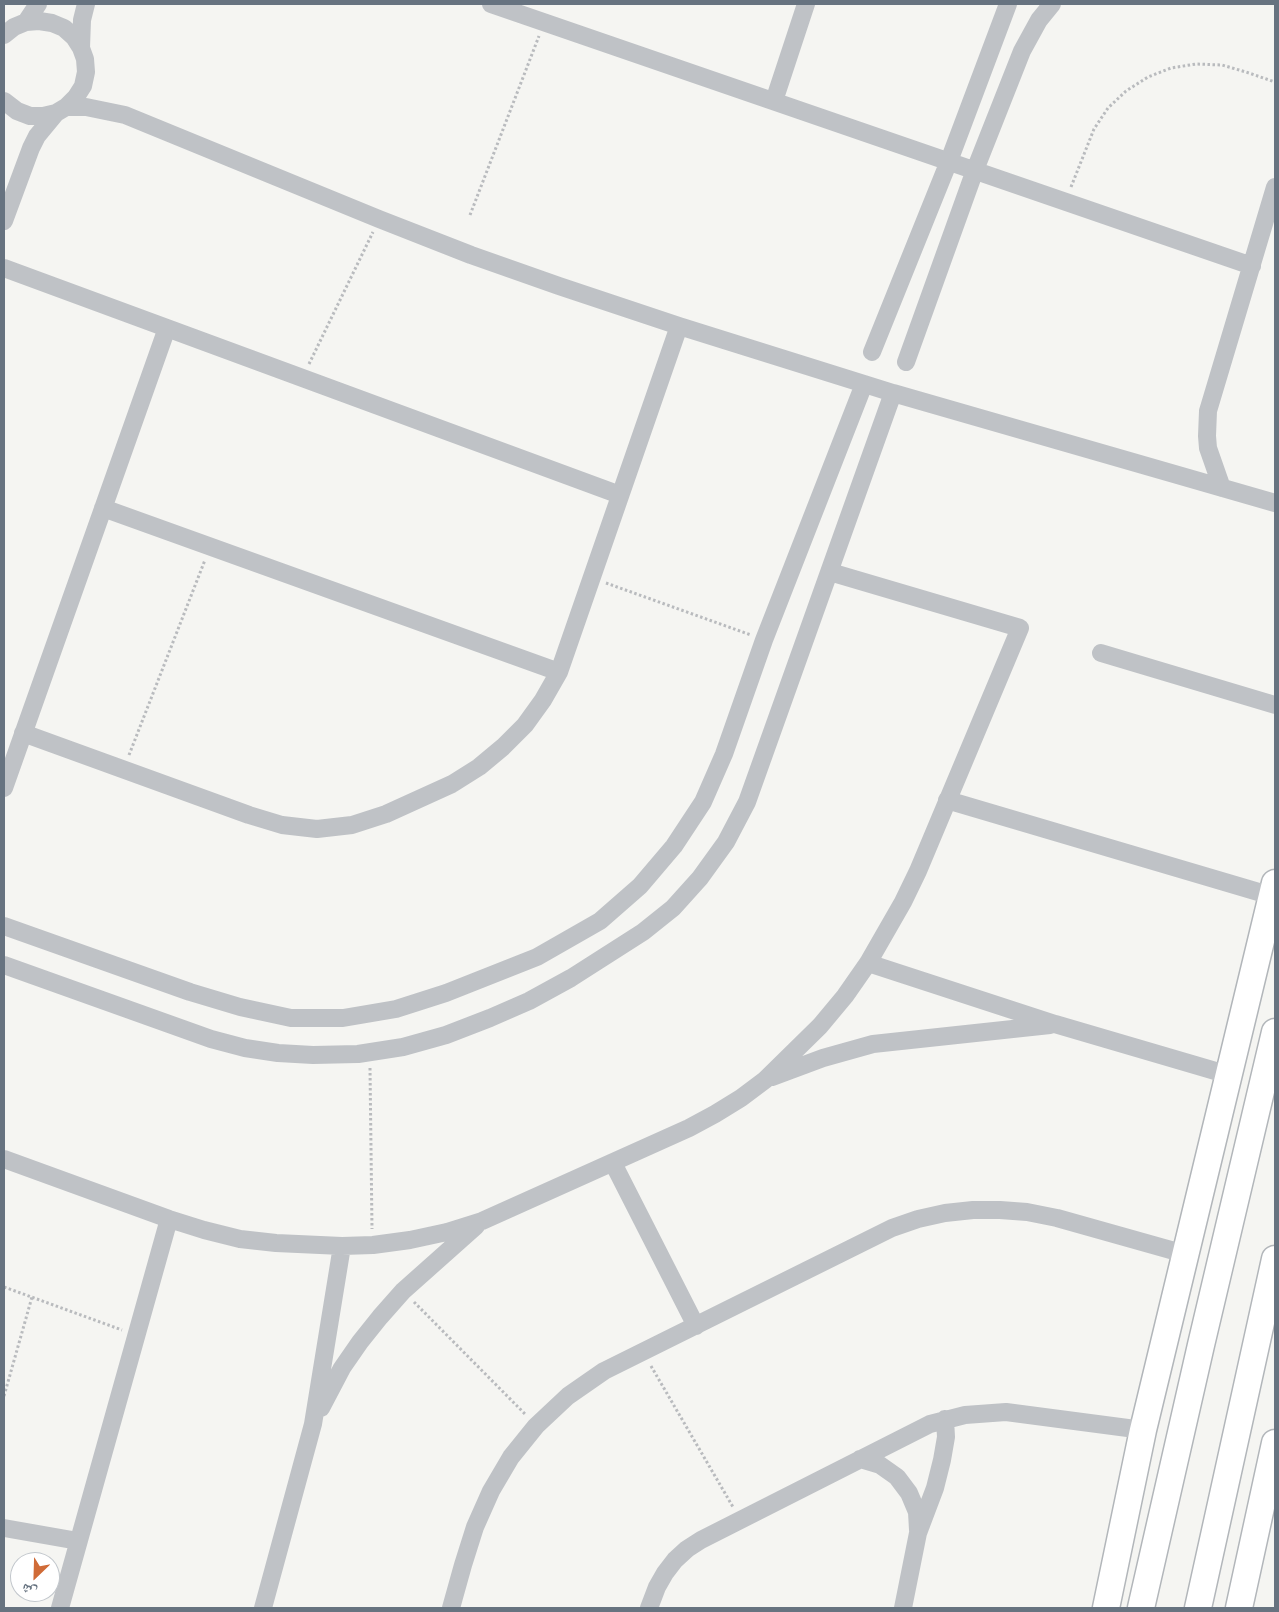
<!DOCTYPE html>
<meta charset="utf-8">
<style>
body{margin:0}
#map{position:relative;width:1279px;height:1612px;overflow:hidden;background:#f5f5f2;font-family:Karla,"Noto Naskh Arabic",sans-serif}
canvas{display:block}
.frame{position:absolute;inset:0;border:5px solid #677380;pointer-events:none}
.north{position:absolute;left:10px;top:1552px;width:50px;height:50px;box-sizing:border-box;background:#fff;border:1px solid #c2c7cc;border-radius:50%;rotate:204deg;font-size:14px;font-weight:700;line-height:20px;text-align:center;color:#677380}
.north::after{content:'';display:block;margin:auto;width:18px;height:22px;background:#d06b37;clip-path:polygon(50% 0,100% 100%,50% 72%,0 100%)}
</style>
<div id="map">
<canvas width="1279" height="1612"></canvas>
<div class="frame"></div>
<div class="north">ش</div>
</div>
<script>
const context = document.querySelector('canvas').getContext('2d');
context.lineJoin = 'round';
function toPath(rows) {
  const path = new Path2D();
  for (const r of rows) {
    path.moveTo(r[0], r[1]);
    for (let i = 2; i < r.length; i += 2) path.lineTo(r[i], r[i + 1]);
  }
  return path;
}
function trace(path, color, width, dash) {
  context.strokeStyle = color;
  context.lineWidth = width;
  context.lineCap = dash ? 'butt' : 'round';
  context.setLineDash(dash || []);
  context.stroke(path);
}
const secondary = toPath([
 [1106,1608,1143,1430,1275,883],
 [1141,1608,1201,1345,1275,1032],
 [1198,1608,1275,1259],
 [1239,1608,1275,1443]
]);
trace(secondary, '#b2b6ba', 29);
trace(toPath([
 [1071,187,1094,129,1108,108,1126,91,1148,77,1171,68,1196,64,1222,65,1246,72,1275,82],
 [470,215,539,36],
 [309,364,373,232],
 [606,583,751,635],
 [129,755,205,560],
 [370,1068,372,1229],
 [4,1287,122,1330],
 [414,1302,526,1415],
 [651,1366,733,1507],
 [4,1396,32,1297]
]), '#b9bbbe', 3, [2.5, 2.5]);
trace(toPath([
 [491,4,1252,266],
 [26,22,38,4],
 [4,35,14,27,26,22,39,21,52,23,64,28,74,37,81,48,85,59,86,72,83,86,76,97,66,107,56,113,43,116,30,116,17,111,4,101],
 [81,48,82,20,86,4],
 [774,101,806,4],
 [66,107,86,107,125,115,379,219,471,255,559,286,679,326,893,393,1275,503],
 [4,221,31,148,37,136,56,113],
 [4,268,620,495],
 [872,352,949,161,1008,4],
 [906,362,975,170,1022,51,1039,20,1052,4],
 [1222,488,1208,448,1207,436,1208,411,1275,187],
 [103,508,559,672],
 [1101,653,1275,705],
 [23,733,249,815,282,825,317,829,352,825,386,814,452,784,479,767,503,747,525,725,543,700,559,672,679,326],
 [4,788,167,328],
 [947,800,1272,896],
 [4,926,190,992,240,1007,291,1018,343,1018,396,1009,446,993,537,957,600,921,640,886,674,846,703,802,724,754,764,640,864,384],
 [868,963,1055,1024,1229,1075],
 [4,965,211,1039,245,1048,278,1053,313,1055,358,1054,403,1047,446,1035,490,1018,529,1001,571,978,643,932,673,908,700,878,726,842,747,802,893,393],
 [772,1077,823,1058,873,1044,1050,1025],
 [4,1159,169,1219,204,1230,240,1239,276,1243,342,1246,373,1245,410,1240,447,1232,482,1221,689,1128,715,1114,741,1098,765,1080,820,1026,845,996,868,963,903,902,918,871,1020,628,830,572],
 [613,1163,696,1326],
 [321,1408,342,1368,360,1342,380,1317,403,1291,476,1226],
 [860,1459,880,1465,897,1477,909,1493,917,1512,918,1530],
 [4,1528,78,1541],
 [60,1608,169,1219],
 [263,1608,313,1424,342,1246],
 [451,1608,463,1565,475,1527,491,1491,511,1457,536,1426,568,1396,604,1371,892,1228,918,1219,945,1213,973,1210,1000,1210,1027,1212,1057,1218,1185,1254],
 [649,1608,657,1587,665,1573,675,1560,687,1549,701,1540,930,1424,965,1415,1006,1412,1143,1430],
 [903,1608,918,1533,935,1488,942,1460,946,1437,945,1419]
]), '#bfc2c6', 18);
trace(secondary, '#fff', 26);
</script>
